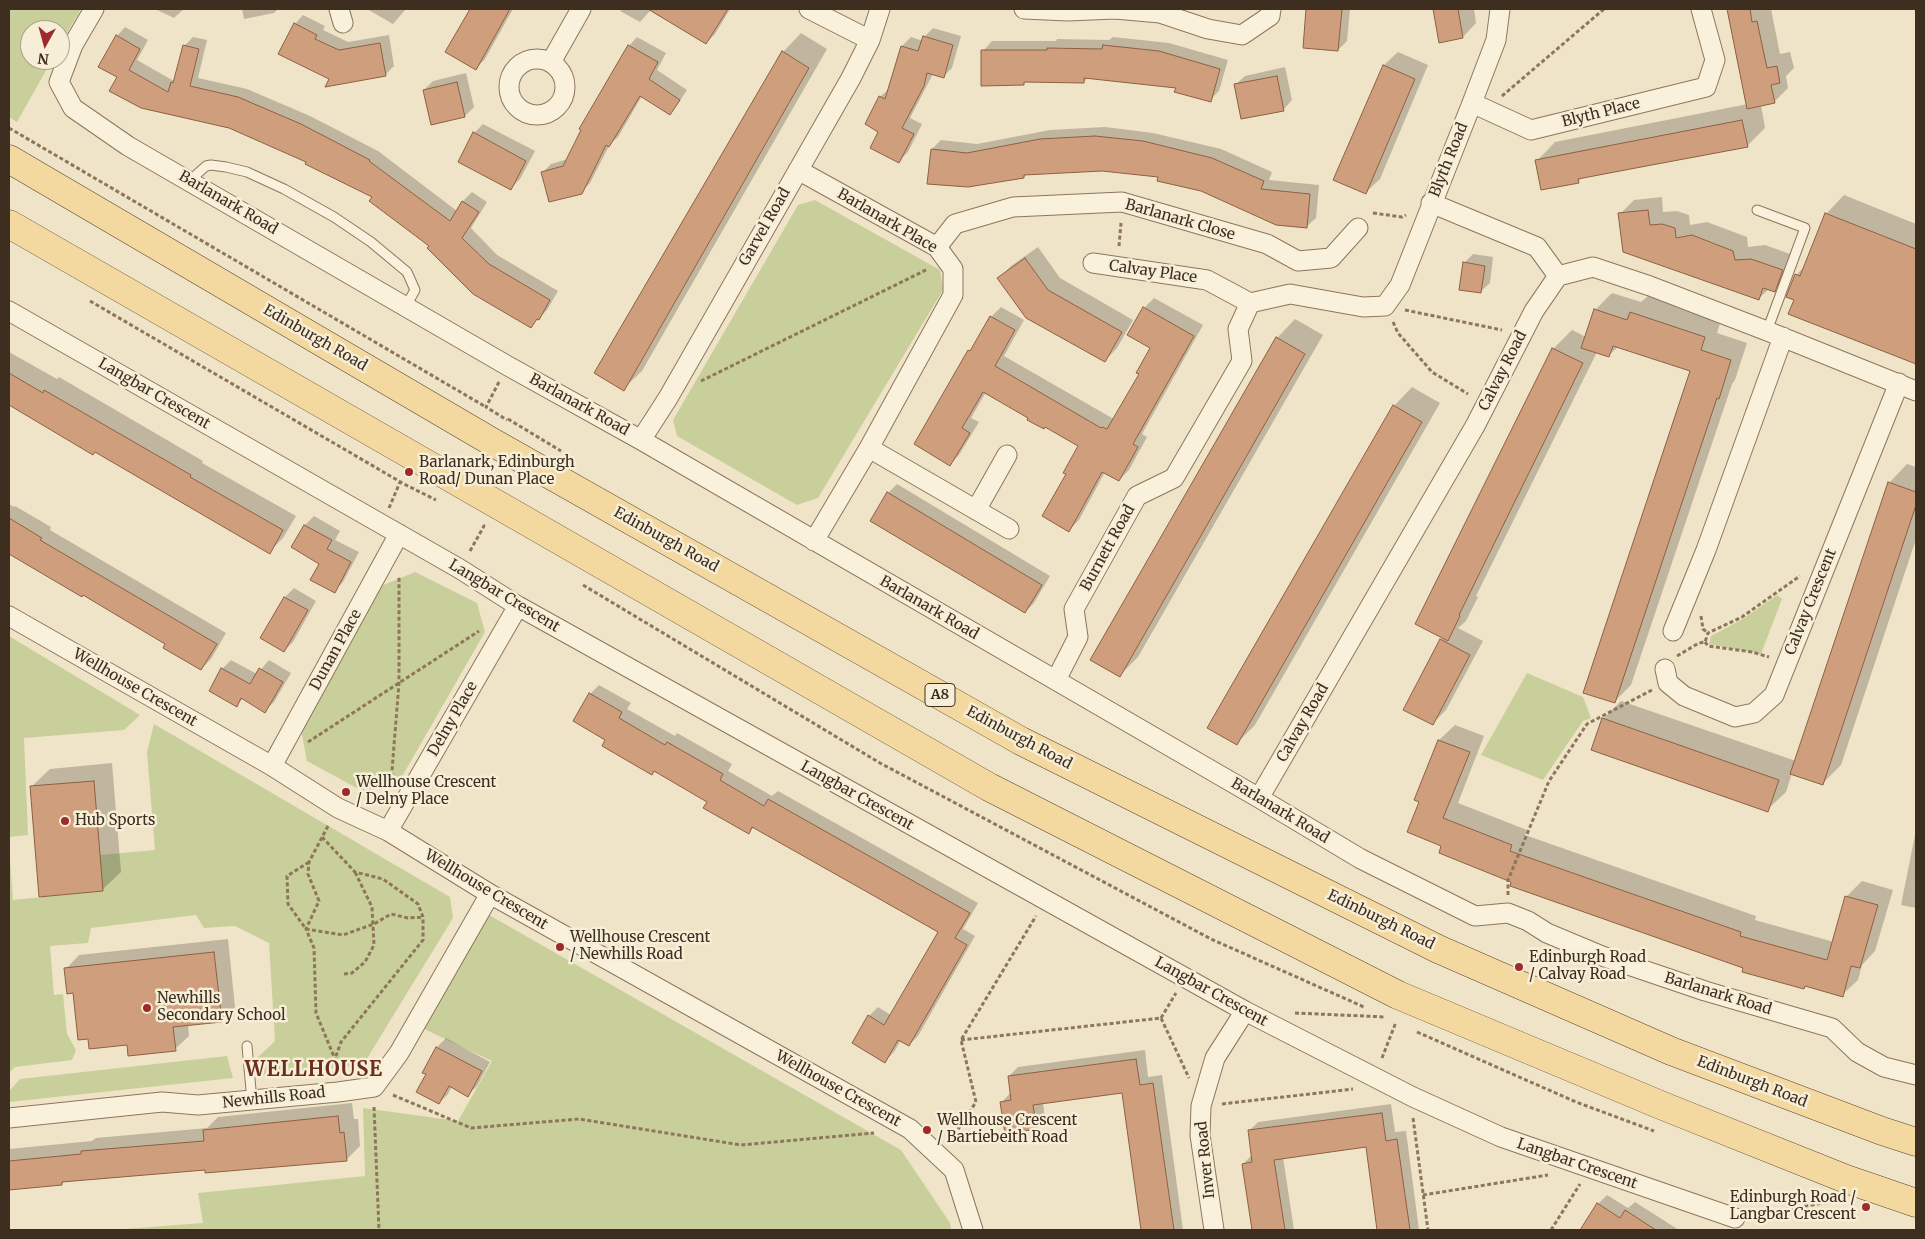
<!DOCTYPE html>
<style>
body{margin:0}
#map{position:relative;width:1925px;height:1239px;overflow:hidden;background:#f0e4c8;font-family:Merriweather,serif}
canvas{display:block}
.frame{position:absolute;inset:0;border:10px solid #3d2e20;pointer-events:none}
.north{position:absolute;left:20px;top:20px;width:50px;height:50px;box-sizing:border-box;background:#f7eed8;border:1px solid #ada18e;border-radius:50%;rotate:187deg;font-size:14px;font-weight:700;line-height:20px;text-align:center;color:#3d2e20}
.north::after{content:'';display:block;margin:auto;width:18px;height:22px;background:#9e2a2b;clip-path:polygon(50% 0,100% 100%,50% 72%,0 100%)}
</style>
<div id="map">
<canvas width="1925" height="1239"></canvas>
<div class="frame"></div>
<div class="north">N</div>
</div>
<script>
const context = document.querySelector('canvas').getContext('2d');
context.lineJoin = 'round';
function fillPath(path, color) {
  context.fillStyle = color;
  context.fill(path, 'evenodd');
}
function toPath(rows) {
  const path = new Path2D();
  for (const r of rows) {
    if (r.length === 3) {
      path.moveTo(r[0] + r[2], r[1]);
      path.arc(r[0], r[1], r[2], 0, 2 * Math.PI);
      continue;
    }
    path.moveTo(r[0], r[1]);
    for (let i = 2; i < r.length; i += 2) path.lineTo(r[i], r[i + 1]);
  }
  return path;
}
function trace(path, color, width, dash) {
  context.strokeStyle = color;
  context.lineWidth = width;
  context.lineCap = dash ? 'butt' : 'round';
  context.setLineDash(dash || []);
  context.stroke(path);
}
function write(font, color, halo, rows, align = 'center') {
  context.font = font + ' Merriweather,serif';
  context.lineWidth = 5;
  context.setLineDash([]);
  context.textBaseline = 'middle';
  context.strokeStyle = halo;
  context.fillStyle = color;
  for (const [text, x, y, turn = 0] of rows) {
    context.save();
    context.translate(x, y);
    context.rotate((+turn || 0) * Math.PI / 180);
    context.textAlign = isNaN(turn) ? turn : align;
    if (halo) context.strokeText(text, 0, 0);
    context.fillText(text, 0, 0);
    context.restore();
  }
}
fillPath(toPath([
 [9,9,81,9,60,45,60,30,30,30,30,60,52,60,17,122,9,117],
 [815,200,940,270,943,290,818,498,797,505,677,436,673,420,798,205],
 [415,572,477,603,485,632,400,780,364,792,307,761,301,730,381,586],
 [1777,595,1782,599,1761,654,1709,644,1711,636,1743,619],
 [9,636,140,715,124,730,24,738,28,835,9,837],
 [1527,673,1583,697,1591,718,1583,721,1543,780,1481,755],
 [154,724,450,897,453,918,363,1065,256,1076,256,1059,275,1041,269,943,235,926,204,928,196,915,91,928,88,943,50,946,54,995,63,994,67,1034,76,1050,72,1060,15,1067,9,1073,9,847,13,900,103,891,100,855,155,850,147,752],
 [489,915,901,1150,950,1223,951,1230,111,1230,203,1223,198,1193,365,1176,363,1108,458,1121,492,1061,424,1029],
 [227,1056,233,1078,9,1102,10,1090,20,1079]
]), '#c9cf9b');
fillPath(toPath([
 [155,9,184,9,174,18],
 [242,9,278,9,274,13,244,19],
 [367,9,406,9,393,24],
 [472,9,513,9,485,59,476,68,447,52],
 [622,9,730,9,715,34,706,43,650,11,640,22,620,11],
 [1308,9,1350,9,1347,41,1338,50,1304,47],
 [1434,9,1474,9,1476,23,1463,37,1440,41],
 [1729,9,1771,9,1780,54,1790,52,1794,68,1786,76,1788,88,1774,102,1761,105,1765,128,1747,146,1582,177,1578,182,1537,161,1555,142,1748,104],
 [303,15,325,26,323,30,348,42,389,35,394,66,385,75,330,79,295,24],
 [125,27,148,40,137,60,174,81,184,46,193,37,207,40,198,78,247,89,310,116,378,151,457,211,463,201,472,192,487,202,471,228,497,255,558,291,547,310,530,327,431,246,374,196,308,161,118,77,117,36],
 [933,28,961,36,952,68,943,77,933,74,910,118,922,124,908,152,899,161,880,131,880,97,890,88,902,46,911,37,923,41,924,37],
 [801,33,827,49,642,371,623,389,783,52],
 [637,37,666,53,657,70,687,90,678,104,670,113,642,96,618,137,610,144,590,183,581,192,542,173,551,164,568,159,629,46],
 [1113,37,1169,43,1228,60,1219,91,1210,100,1177,87,1088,77,1084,82,1026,81,1023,84,983,51,992,41,1056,41,1057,39,1109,40],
 [1398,52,1428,65,1380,179,1366,192,1335,179,1384,65],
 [1285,67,1292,100,1283,110,1235,85,1245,76],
 [466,73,474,107,465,116,424,90,433,81],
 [483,124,535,151,520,179,511,188,474,133],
 [1105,127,1153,133,1221,149,1272,172,1269,180,1319,185,1316,218,1306,227,1159,176,1102,170,1026,174,1024,177,932,149,941,140,977,144,1050,130],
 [1844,195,1916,224,1916,361,1915,362,1795,299,1796,275,1806,265,1826,214],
 [1662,197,1663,212,1677,211,1689,215,1690,225,1707,222,1747,237,1748,247,1765,245,1796,256,1788,277,1774,291,1769,289,1758,299,1620,214,1634,200],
 [1038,247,1060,278,1133,320,1117,348,1105,361,999,278,1011,266],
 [1473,254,1493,257,1490,283,1480,292,1464,263],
 [1612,293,1641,302,1648,296,1721,320,1717,333,1747,343,1735,380,1732,384,1631,685,1614,702,1692,370,1618,347,1609,355,1597,352,1476,596,1478,597,1466,621,1458,628,1483,641,1446,710,1432,724,1441,640,1444,637,1553,349,1572,330,1586,337,1595,310],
 [1154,298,1203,325,1142,434,1147,437,1129,470,1119,480,1105,472,1079,520,1069,530,1067,474,1079,445,986,392,971,418,979,422,959,455,949,465,969,351,975,345,991,317,1001,307,1024,320,1004,356,1112,418,1115,418,1140,374,1152,348,1144,308],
 [1295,319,1323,335,1138,657,1119,676,1277,338],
 [9,352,57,379,59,377,203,461,202,463,296,516,283,538,269,552,96,451,93,454,9,404],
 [1412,387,1440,403,1255,725,1237,743,1394,406],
 [1907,464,1916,467,1916,466,1916,539,1841,765,1822,784,1792,773,1786,792,1767,810,1603,719,1621,701,1796,761,1889,483],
 [897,484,1050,576,1034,603,1025,612,888,493],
 [9,504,14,507,15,506,51,527,50,530,226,633,211,659,201,669,167,644,84,594,82,595,9,552],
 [314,516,340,531,335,540,359,552,343,582,334,591,305,525],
 [294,588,316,601,293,642,284,651,262,638,285,597],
 [231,660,257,674,269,660,291,673,274,702,264,711,244,698,236,705,222,669],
 [599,685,631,703,627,709,675,736,677,733,732,764,728,771,772,796,778,791,978,903,963,929,975,936,918,1036,909,1045,901,1040,894,1052,885,1061,869,1016,878,1007,891,1015,939,931,754,827,749,833,709,801,655,770,652,773,607,739,590,694],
 [1455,725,1484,736,1458,803,1527,830,1525,835,1756,916,1755,920,1834,942,1846,897,1862,881,1893,890,1875,951,1862,965,1858,980,1842,995,1806,985,1804,987,1745,967,1513,881,1443,845,1420,801,1416,799,1439,740],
 [112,763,121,872,102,890,31,787,50,769],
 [1916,830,1916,908,1901,905],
 [228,939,235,1007,221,1021,188,1025,189,1036,175,1049,89,1038,66,969,79,955],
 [446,1038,490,1062,477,1086,468,1095,452,1086,448,1094,439,1103,427,1074,424,1072,437,1047],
 [1145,1050,1148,1077,1162,1075,1183,1230,1142,1230,1123,1092,1043,1103,1045,1119,1036,1128,1002,1102,1011,1092,1009,1076,1018,1067],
 [352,1103,354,1119,358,1119,360,1146,346,1160,206,1168,65,1180,62,1184,9,1189,9,1149,92,1141,96,1138,207,1128,218,1117],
 [1391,1104,1395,1132,1406,1131,1419,1230,1378,1230,1367,1146,1283,1157,1294,1230,1253,1230,1243,1164,1252,1155,1249,1131,1258,1122],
 [1607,1195,1628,1208,1635,1202,1679,1230,1582,1230,1598,1204]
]), '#0003');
const building = toPath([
 [470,9,510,9,476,70,445,52,470,9],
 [648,9,728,9,706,44,648,9],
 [1306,9,1342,9,1338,51,1303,48,1306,9],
 [1433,9,1458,9,1463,38,1439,43,1433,9],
 [1727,9,1750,9,1752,22,1757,21,1767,68,1777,66,1780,83,1771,85,1775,103,1747,109,1727,9],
 [294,23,317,35,315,39,339,50,380,43,386,76,325,87,329,79,278,54,294,23],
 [116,35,140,49,129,70,168,92,171,82,173,83,183,45,199,49,190,86,238,97,301,124,370,160,369,161,450,221,462,201,479,212,462,238,489,264,550,300,539,320,537,319,531,328,473,294,427,248,429,246,369,201,372,197,305,164,306,162,229,128,141,108,109,91,117,77,98,67,116,35],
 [923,36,953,45,944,78,927,73,924,86,902,128,914,134,899,163,870,148,878,132,865,124,879,96,885,99,901,46,918,51,923,36],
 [628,45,658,62,649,79,680,100,670,115,640,96,609,147,606,145,582,194,549,202,541,172,563,166,581,130,579,129,628,45],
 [1103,45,1159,51,1220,69,1211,102,1174,92,1176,88,1084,78,1084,83,1024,82,1024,85,981,86,981,50,1047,50,1047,48,1102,49,1103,45],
 [782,51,809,68,624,391,594,373,782,51],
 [1383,65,1415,79,1366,194,1333,180,1383,65],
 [1277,76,1284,111,1241,119,1234,84,1277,76],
 [457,82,465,117,431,125,423,90,457,82],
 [1742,120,1748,147,1625,170,1578,179,1579,183,1541,190,1535,160,1742,120],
 [473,132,526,161,511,190,458,162,473,132],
 [1095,136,1143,141,1212,158,1264,181,1261,189,1310,194,1307,228,1276,225,1201,191,1157,181,1158,177,1102,171,1024,175,1024,178,968,187,927,184,931,149,967,153,1040,139,1095,136],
 [1648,210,1650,225,1662,224,1675,228,1676,238,1692,235,1733,251,1735,260,1751,259,1783,270,1775,292,1763,288,1759,300,1623,252,1618,213,1648,210],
 [1825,213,1916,249,1916,364,1788,314,1794,300,1786,297,1795,274,1800,276,1825,213],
 [1025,258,1048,290,1122,332,1105,362,1026,318,997,278,1025,258],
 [1463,262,1485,266,1481,293,1459,290,1463,262],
 [1143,307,1194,336,1133,444,1138,447,1119,481,1102,472,1069,532,1042,516,1066,474,1063,473,1078,446,1045,427,1044,429,1027,420,1028,418,983,392,962,428,970,433,950,466,914,444,968,350,970,351,990,316,1015,330,995,366,1101,428,1102,427,1107,429,1139,374,1136,373,1150,348,1127,335,1143,307],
 [1594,309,1627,320,1630,312,1705,337,1701,350,1731,360,1719,399,1717,398,1615,703,1583,693,1690,371,1613,346,1609,357,1581,348,1594,309],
 [1276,337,1305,354,1120,677,1090,660,1276,337],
 [1552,348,1583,363,1459,615,1460,616,1448,641,1415,624,1552,348],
 [9,373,43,393,44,390,191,475,190,477,283,530,270,554,95,452,93,455,9,405,9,373],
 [1393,405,1422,422,1237,745,1207,728,1393,405],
 [1888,482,1916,492,1916,505,1823,785,1790,774,1888,482],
 [887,492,1042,585,1025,613,870,521,887,492],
 [9,518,42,538,40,540,217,644,201,670,163,648,165,644,83,595,82,597,9,554,9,518],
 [304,525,332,540,327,549,351,562,335,593,310,580,319,564,291,547,304,525],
 [284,597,308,610,284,652,260,638,284,597],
 [1440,639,1470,655,1433,725,1403,710,1440,639],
 [221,668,250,684,259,668,283,682,265,713,241,698,237,707,209,691,221,668],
 [589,693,622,712,619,718,665,745,667,742,723,774,720,780,764,806,768,799,970,913,955,938,967,945,909,1046,898,1040,885,1063,852,1043,868,1015,884,1025,938,932,752,827,749,834,703,808,707,802,654,771,652,775,602,746,605,740,573,721,589,693],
 [1602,718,1779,780,1768,812,1591,750,1602,718],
 [1438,740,1470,752,1443,818,1512,845,1510,851,1741,932,1740,936,1827,960,1845,896,1878,905,1860,968,1851,966,1843,997,1805,986,1804,989,1742,972,1743,968,1510,886,1511,882,1439,853,1441,846,1407,832,1419,802,1414,800,1438,740],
 [94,781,103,891,39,897,30,786,94,781],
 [214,952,222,1022,173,1027,176,1051,128,1056,127,1045,89,1049,88,1039,78,1040,73,993,67,994,64,968,214,952],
 [436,1047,482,1071,468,1097,449,1086,439,1104,416,1092,426,1074,422,1073,436,1047],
 [1136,1059,1140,1085,1153,1083,1174,1230,1141,1230,1122,1093,1033,1105,1037,1129,1005,1134,1000,1102,1011,1100,1008,1076,1136,1059],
 [1382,1113,1386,1141,1397,1139,1410,1230,1377,1230,1366,1147,1274,1160,1285,1230,1252,1230,1242,1164,1252,1162,1248,1130,1382,1113],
 [338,1116,340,1133,344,1132,347,1161,205,1173,205,1170,62,1182,62,1185,9,1190,9,1161,81,1154,81,1151,204,1141,203,1130,338,1116],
 [1597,1203,1620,1218,1625,1210,1656,1230,1580,1230,1597,1203]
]);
fillPath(building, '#cf9f7d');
trace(building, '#8d5f41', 1);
const service = toPath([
 [192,183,197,174,206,166,211,165,226,167,247,172,284,189,334,217,371,242,407,272,415,290,406,306],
 [1757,210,1805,228,1767,331],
 [247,1046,252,1101]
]);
const minor = toPath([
 [94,9,73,45,59,82,73,108,128,146,508,366,641,440,1259,798,1361,859,1475,916,1508,913,1528,921,1547,933,1602,956,1705,991,1832,1028,1857,1052,1884,1067,1916,1075],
 [339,9,343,23],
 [809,9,870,40],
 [1024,9,1068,11,1115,9,1160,13,1208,29,1242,35,1270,16,1271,9],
 [537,87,28],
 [551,62,581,9],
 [1472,103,1531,130,1706,87,1715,60,1701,9],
 [798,170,937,247,953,269,953,295,869,448,814,541],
 [1431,203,1537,247,1558,276],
 [937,247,955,224,1013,207,1122,202,1267,244,1298,261,1331,258,1358,228],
 [1093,263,1207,280,1250,303,1290,294,1363,307,1385,306,1400,285,1472,103,1496,40,1500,9],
 [9,311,460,569,518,606,1245,1011,1413,1097,1501,1137,1735,1218],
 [641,440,668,398,851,78,870,40,880,9],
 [869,448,1009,529],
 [976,510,1007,455],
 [9,616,272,766,338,808,388,831,490,894,910,1129,954,1170,973,1230],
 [1673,631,1706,550,1783,337],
 [1665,669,1668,683,1684,696,1735,717,1754,713,1774,695,1899,383],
 [1056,680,1078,637,1074,609,1137,496,1174,478,1242,361,1238,329,1250,303],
 [272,766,399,534],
 [1259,798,1475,426,1534,311,1558,276,1593,267,1650,286,1767,331,1916,391],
 [388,831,518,606],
 [9,1118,162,1102,198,1105,338,1092,374,1087,399,1053,490,894],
 [1214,1230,1200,1135,1201,1106,1215,1058,1245,1011]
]);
const primary = toPath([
 [9,159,492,442,1021,741,1438,949,1671,1051,1882,1131,1916,1142],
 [9,224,989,787,1398,995,1663,1106,1846,1179,1916,1203]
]);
trace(service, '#8d765c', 11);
trace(minor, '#8d765c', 21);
trace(primary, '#5b4430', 29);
trace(toPath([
 [1502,96,1604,9],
 [9,128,486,407],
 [1373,213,1402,217,1406,215],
 [1119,246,1121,223],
 [90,301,404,484,436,500],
 [1405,310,1502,330],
 [1393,322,1398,333,1432,372,1468,394],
 [701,381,928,269],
 [499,382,486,407,507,420],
 [508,419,561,451],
 [389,508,400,482],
 [470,551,484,526,483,525],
 [583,585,880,763,1211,939,1364,1007],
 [1701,616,1703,629,1708,633],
 [1705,642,1708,646,1752,652,1769,657],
 [1677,656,1699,643,1705,642,1708,633,1742,617,1800,576],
 [308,742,479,631],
 [391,783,399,683,399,577],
 [328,826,309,862,308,874,319,901,306,929,314,948,316,1013,335,1059,337,1074],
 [322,837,355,872,383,879,418,904,423,917,423,940,341,1042,335,1059],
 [309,862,287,876,288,904,306,929,343,935,374,924,391,914,408,918,423,917],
 [1508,895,1508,880,1549,781,1587,724,1652,690],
 [344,974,352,973,365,962,374,945,372,907,355,872],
 [1295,1013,1386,1017],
 [1161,1018,1176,993],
 [1417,1032,1576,1102,1654,1131],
 [961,1040,1161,1018,1189,1078],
 [1382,1058,1396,1022],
 [393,1095,471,1128,579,1119,741,1145,874,1133],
 [1222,1104,1353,1089],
 [374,1107,379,1230],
 [1413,1118,1428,1230],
 [951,1140,976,1102,961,1040,1036,916],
 [1423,1195,1548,1175],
 [1753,1215,1835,1201],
 [1551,1230,1580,1184]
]), '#8d765c', 3, [4, 2.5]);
trace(service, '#faf1dc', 9);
trace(minor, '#faf1dc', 19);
trace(primary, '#f3d9a0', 28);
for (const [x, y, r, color] of [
 [409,472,5,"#9e2a2b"],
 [346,792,5,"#9e2a2b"],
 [65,821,5,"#9e2a2b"],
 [560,947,5,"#9e2a2b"],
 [1519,967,5,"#9e2a2b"],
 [147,1008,5,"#9e2a2b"],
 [927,1130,5,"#9e2a2b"],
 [1866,1207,5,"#9e2a2b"]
]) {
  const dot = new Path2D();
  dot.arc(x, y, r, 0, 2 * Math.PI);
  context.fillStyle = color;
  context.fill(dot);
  trace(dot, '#f7eed8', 2);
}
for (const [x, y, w] of [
 [940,695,30]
]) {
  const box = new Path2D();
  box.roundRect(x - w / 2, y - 11.5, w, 23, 4);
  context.fillStyle = '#f7eed8';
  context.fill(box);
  trace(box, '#3d2e20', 1);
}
write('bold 14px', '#3d2e20', null, [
 ["A8",940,695]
]);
write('15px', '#3d2e20', '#f7eed8', [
 ["Blyth Place",1601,113,-14],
 ["Blyth Road",1449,160,-68],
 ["Barlanark Road",228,203,30],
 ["Barlanark Close",1180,220,16],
 ["Barlanark Place",887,221,30],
 ["Garvel Road",765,227,-60],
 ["Calvay Place",1153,272,8],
 ["Edinburgh Road",315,338,30],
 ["Calvay Road",1503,371,-63],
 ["Langbar Crescent",154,394,30],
 ["Barlanark Road",579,405,29],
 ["Edinburgh Road",666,540,29],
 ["Burnett Road",1108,548,-61],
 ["Langbar Crescent",504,596,31],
 ["Calvay Crescent",1811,602,-68],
 ["Barlanark Road",929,608,30],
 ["Dunan Place",336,650,-61],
 ["Wellhouse Crescent",135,688,30],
 ["Delny Place",453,719,-60],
 ["Calvay Road",1303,723,-60],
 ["Edinburgh Road",1019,738,28],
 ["Langbar Crescent",857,796,29],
 ["Barlanark Road",1280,811,31],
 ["Wellhouse Crescent",486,890,31],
 ["Edinburgh Road",1381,920,26],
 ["Langbar Crescent",1211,992,29],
 ["Barlanark Road",1718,994,17],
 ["Edinburgh Road",1752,1082,21],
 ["Wellhouse Crescent",838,1089,29],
 ["Newhills Road",274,1098,-6],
 ["Inver Road",1206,1160,-96],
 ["Langbar Crescent",1577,1164,19]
]);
write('15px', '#3d2e20', '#f7eed8', [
 ["Barlanark, Edinburgh",419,463],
 ["Road/ Dunan Place",419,480],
 ["Wellhouse Crescent",356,783],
 ["/ Delny Place",356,800],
 ["Hub Sports",75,821],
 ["Wellhouse Crescent",570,938],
 ["/ Newhills Road",570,955],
 ["Edinburgh Road",1529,958],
 ["/ Calvay Road",1529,975],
 ["Newhills",157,999],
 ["Secondary School",157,1016],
 ["Wellhouse Crescent",937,1121],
 ["/ Bartiebeith Road",937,1138],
 ["Edinburgh Road /",1856,1198,"right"],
 ["Langbar Crescent",1856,1215,"right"]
], 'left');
context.letterSpacing = '1px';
write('bold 20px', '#6b2e1e', '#f7eed8', [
 ["WELLHOUSE",314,1070]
]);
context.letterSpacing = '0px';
</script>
